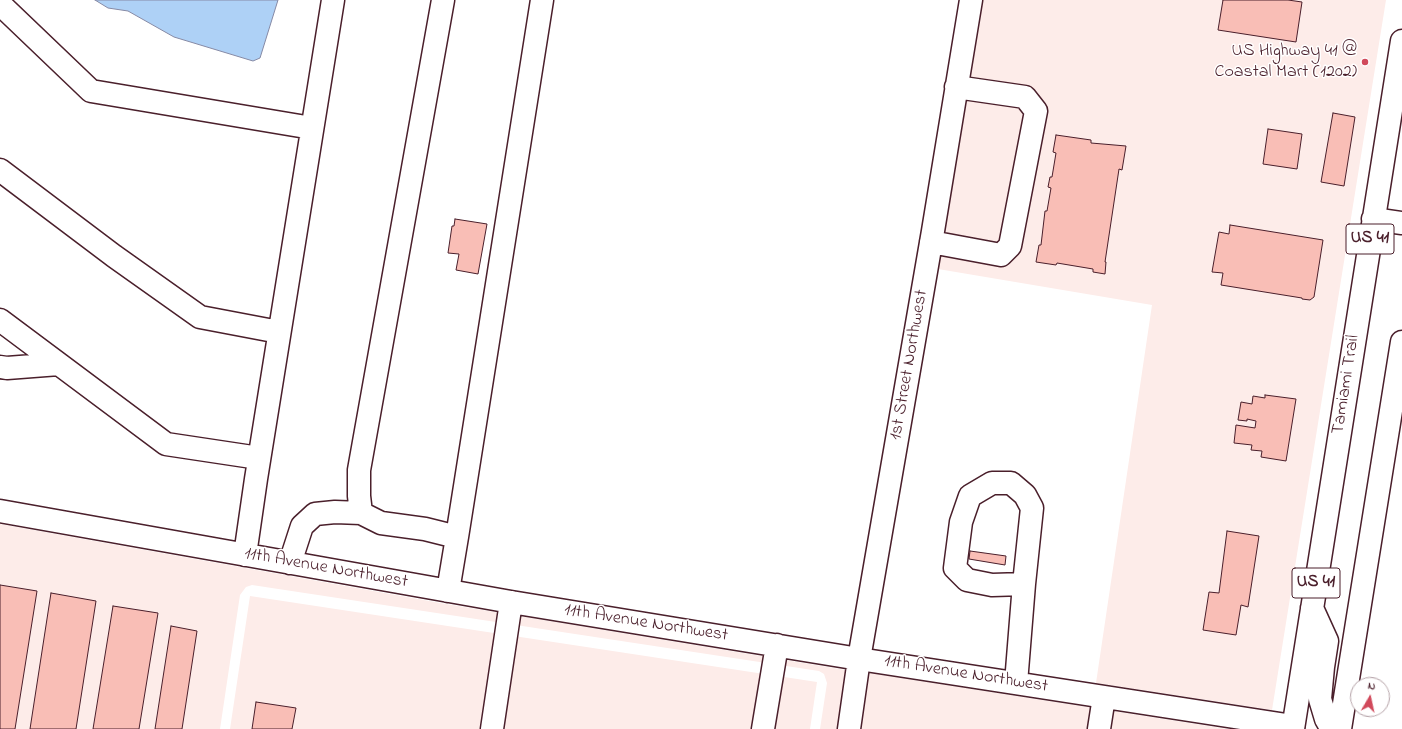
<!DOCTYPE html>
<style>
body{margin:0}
#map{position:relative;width:1402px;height:729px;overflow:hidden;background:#fff;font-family:"Indie Flower",sans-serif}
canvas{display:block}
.north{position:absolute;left:1350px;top:677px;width:40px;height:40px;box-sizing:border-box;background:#fff;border:1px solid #b7a5aa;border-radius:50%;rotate:9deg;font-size:11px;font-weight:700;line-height:16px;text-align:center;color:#4a1f2b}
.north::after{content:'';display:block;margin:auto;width:14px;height:18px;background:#d1495b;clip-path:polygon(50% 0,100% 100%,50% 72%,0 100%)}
</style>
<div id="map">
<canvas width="1402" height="729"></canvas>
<div class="north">N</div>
</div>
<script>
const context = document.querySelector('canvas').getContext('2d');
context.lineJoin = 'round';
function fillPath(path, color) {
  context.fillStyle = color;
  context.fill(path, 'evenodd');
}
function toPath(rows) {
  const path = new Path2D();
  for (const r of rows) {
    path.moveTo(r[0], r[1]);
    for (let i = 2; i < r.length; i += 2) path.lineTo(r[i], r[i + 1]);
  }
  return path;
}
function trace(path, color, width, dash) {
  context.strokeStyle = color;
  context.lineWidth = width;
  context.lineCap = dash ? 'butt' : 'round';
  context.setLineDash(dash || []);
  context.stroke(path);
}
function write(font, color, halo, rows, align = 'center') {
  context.font = font + ' "Indie Flower",sans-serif';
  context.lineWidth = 3;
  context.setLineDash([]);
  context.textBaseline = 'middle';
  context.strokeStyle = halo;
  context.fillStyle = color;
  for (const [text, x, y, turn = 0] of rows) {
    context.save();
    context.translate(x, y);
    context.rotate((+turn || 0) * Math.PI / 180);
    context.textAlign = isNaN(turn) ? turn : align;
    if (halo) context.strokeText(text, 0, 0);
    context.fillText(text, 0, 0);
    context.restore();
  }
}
fillPath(toPath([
 [982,0,1386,0,1272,710,1096,683,1152,305,938,269],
 [0,524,446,604,846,670,837,729,820,729,827,683,824,674,819,671,252,585,246,587,240,595,220,729,0,729],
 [250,596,817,682,810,729,230,729],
 [869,673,1228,729,860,729]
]), '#fdece9');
const water = toPath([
 [95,0,278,0,260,58,253,61,174,37,128,11,108,8,95,0]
]);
fillPath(water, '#aed1f6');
trace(water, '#868aa5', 1);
const building = toPath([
 [1223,0,1288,0,1302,2,1296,42,1218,30,1223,0],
 [1333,113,1355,117,1344,186,1321,182,1333,113],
 [1268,129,1302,134,1297,169,1263,164,1268,129],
 [1056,135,1091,140,1091,143,1126,146,1122,170,1119,169,1105,262,1106,262,1105,274,1093,272,1093,269,1057,263,1056,265,1036,262,1039,245,1041,245,1045,211,1047,211,1051,188,1048,187,1050,177,1052,177,1056,153,1053,152,1056,135],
 [455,219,487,224,478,274,456,270,459,254,448,253,452,226,454,226,455,219],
 [1230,225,1323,240,1314,297,1310,300,1302,299,1302,298,1221,285,1223,273,1212,272,1219,232,1229,234,1230,225],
 [1265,395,1296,399,1286,461,1261,457,1262,451,1251,450,1252,445,1234,443,1236,425,1255,428,1256,421,1247,419,1247,421,1238,420,1241,402,1252,404,1253,396,1265,398,1265,395],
 [1227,531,1259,536,1248,607,1241,605,1236,635,1203,630,1209,592,1219,593,1227,531],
 [970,551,1006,556,1005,565,969,559,970,551],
 [0,585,37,591,15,729,0,729,0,585],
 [51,593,96,601,76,729,30,729,51,593],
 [113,606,158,613,139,729,93,729,113,606],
 [171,626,197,631,182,729,155,729,171,626],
 [256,702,296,708,292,729,252,729,256,702]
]);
fillPath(building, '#f9beb6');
trace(building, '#4a1f2b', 1);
const minor = toPath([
 [443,0,359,470,359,496,361,513,381,523,425,529,457,537,448,591],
 [0,4,91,91,312,128],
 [0,170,114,256,200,317,279,332],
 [931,242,1001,255,1010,246,1036,111,1025,97,956,87],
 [0,320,166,444,259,458],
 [0,367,7,368,59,364],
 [0,511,511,602,859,659,1293,726],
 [457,537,542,0],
 [245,555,256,479,333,0],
 [290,563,302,526,315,514,335,512,361,513],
 [1016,683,1024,584,1032,508,1025,495,1011,483,992,483,970,496,961,522,955,568,967,580,992,585,1024,584],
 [492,729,511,602],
 [763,729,777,645],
 [849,729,859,659,933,231,971,0],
 [1099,729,1104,697]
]);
const major = toPath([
 [1373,219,1402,223],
 [1312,608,1327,641,1323,667,1320,699,1326,719,1330,726,1334,729],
 [1293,729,1402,41],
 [1340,729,1402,342]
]);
trace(minor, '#4a1f2b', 25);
trace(major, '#4a1f2b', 25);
trace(minor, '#fff', 22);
trace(major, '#fff', 22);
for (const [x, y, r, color] of [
 [1365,62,4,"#d1495b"]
]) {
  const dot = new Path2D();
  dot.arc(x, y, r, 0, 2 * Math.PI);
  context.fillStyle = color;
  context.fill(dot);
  trace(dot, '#fff', 1.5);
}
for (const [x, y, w] of [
 [1370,239,48],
 [1316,583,48]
]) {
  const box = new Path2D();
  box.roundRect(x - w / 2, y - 15, w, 30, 3);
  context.fillStyle = '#fff';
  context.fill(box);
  trace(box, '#4a1f2b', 1);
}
write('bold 17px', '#4a1f2b', null, [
 ["US 41",1370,239],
 ["US 41",1316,583]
]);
write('18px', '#4a1f2b', '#fff', [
 ["US Highway 41 @",1357,52],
 ["Coastal Mart (1202)",1357,73]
], 'right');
write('18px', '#4a1f2b', '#fff', [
 ["1st Street Northwest",910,365,-80],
 ["Tamiami Trail",1347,385,-81],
 ["11th Avenue Northwest",326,569,10],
 ["11th Avenue Northwest",646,624,9],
 ["11th Avenue Northwest",966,675,9]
]);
</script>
